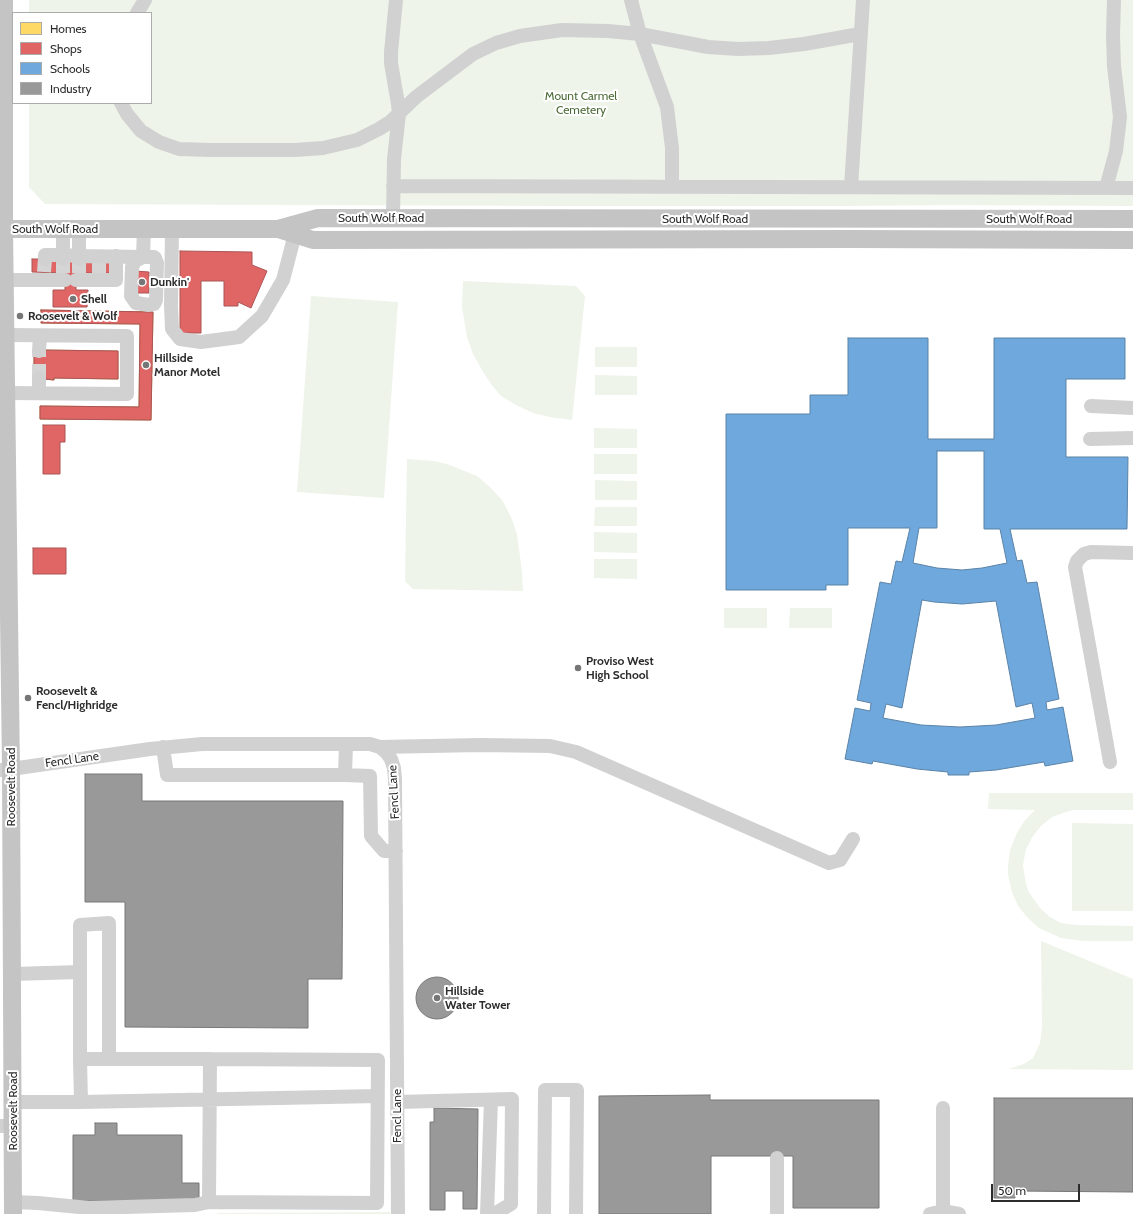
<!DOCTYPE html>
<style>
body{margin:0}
#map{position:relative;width:1133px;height:1214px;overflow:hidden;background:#fff;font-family:Cabin,sans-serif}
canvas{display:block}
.legend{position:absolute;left:12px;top:12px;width:140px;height:92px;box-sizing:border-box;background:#fff;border:1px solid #ababab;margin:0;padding:5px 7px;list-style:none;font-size:12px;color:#2c2c2c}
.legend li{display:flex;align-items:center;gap:8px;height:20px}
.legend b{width:20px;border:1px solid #ababab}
.scale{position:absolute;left:991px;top:1184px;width:89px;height:18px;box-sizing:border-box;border:2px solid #2c2c2c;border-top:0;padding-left:5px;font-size:12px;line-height:14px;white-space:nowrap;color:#2c2c2c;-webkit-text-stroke:3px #fff;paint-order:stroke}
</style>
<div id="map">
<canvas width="1133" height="1214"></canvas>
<ul class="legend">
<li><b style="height:11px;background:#ffd966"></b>Homes</li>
<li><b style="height:11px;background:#e06666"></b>Shops</li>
<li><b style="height:11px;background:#6fa8dc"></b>Schools</li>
<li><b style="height:11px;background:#999"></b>Industry</li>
</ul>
<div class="scale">50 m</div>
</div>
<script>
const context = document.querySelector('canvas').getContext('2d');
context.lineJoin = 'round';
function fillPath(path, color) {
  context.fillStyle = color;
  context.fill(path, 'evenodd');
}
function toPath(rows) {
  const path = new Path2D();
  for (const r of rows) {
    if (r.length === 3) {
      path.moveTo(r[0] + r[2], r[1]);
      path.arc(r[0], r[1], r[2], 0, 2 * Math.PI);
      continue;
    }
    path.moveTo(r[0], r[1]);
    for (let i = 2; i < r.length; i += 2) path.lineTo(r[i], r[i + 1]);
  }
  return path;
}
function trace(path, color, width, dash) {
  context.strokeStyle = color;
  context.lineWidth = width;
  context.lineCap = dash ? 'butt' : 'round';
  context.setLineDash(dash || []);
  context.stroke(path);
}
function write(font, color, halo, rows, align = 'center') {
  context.font = font + ' Cabin,sans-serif';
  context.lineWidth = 4;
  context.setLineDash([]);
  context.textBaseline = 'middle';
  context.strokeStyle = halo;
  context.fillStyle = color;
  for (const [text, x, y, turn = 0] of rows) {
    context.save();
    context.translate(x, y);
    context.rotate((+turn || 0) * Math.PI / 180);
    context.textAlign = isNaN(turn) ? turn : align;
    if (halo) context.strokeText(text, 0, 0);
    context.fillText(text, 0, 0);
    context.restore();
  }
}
fillPath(toPath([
 [29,0,1133,0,1133,206,949,205,843,206,563,206,45,204,29,187,29,103,151,103,151,13,29,13],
 [463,281,576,286,585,296,572,420,549,417,533,413,516,405,501,396,491,384,482,370,473,354,467,337,462,307],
 [311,296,398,302,384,498,297,492],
 [595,347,637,347,637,367,595,367],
 [595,375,637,376,637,395,595,395],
 [594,428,637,429,637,448,594,448],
 [594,454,637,454,637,474,594,474],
 [407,459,434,461,447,464,477,476,490,487,502,500,511,517,517,534,522,572,523,591,413,589,405,581],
 [595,480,637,481,637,500,595,500],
 [595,507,637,507,637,526,594,526],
 [594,532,637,533,637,553,594,552],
 [594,559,637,559,637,579,594,578],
 [724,608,767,608,767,628,724,628],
 [790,608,832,608,832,628,789,628],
 [989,793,1133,793,1133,810,1072,810,1052,817,1041,826,1033,836,1026,849,1023,865,1025,879,1028,891,1040,908,1050,917,1061,923,1076,925,1133,926,1133,941,1083,941,1061,938,1039,928,1028,918,1018,906,1012,892,1008,875,1008,866,1010,850,1017,833,1025,820,1035,810,988,809],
 [1072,823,1133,824,1133,911,1072,911],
 [1041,941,1133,979,1133,1070,1008,1069,1024,1064,1033,1058,1040,1043,1042,1026],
 [390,1212,390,1214,217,1214,217,1213]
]), '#eef4e9');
const homes = toPath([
 [41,310,153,312,151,420,40,419,40,406,139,407,140,324,41,323,41,310],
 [41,350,118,351,118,379,54,378,54,380,34,378,34,351,41,350]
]);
fillPath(homes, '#ffd966');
trace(homes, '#c0a555', 1);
const shops = toPath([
 [180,251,252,252,252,265,267,271,251,308,238,302,238,306,224,306,224,281,201,281,201,333,180,333,180,251],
 [32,259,111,259,111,273,76,273,76,290,88,290,87,307,53,307,53,290,65,290,65,273,32,272,32,259],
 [135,271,149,272,149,293,134,293,135,271],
 [41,310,153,312,151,420,40,419,40,406,139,407,140,324,41,323,41,310],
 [41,350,118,351,118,379,54,378,54,380,34,378,34,351,41,350],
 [43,425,65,425,65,442,60,442,60,474,43,474,43,425],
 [33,548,66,548,66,574,33,574,33,548]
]);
fillPath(shops, '#e06666');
trace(shops, '#a55', 1);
const schools = toPath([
 [848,338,928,338,928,439,994,439,994,338,1125,338,1125,379,1066,379,1066,457,1128,457,1127,529,1010,529,1017,561,1022,560,1027,583,1037,582,1059,699,1046,702,1047,710,1063,707,1073,761,1045,766,1044,762,996,770,969,772,969,775,948,775,948,772,917,769,873,761,872,764,845,759,855,708,870,711,871,703,857,700,880,582,891,584,896,561,902,562,910,528,848,528,848,585,826,585,826,590,726,590,726,414,810,414,810,395,848,395,848,338],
 [937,451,984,451,984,529,1000,529,1007,563,982,568,962,570,937,568,913,563,919,528,937,528,937,451],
 [922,600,934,602,962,604,996,601,1016,707,1032,703,1035,718,996,725,960,727,921,725,883,718,886,704,902,708,922,600]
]);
fillPath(schools, '#6fa8dc');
trace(schools, '#5b83a7', 1);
const industry = toPath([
 [85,774,142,774,142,801,343,801,342,979,308,979,308,1028,125,1027,125,902,85,902,85,774],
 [437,998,21],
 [710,1095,710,1100,879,1100,879,1208,793,1208,793,1156,711,1156,711,1214,599,1214,599,1096,710,1095],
 [994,1098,1133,1098,1133,1192,1015,1191,1015,1198,994,1198,994,1098],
 [434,1108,478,1109,477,1209,463,1209,463,1191,445,1191,445,1210,430,1210,430,1122,434,1122,434,1108],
 [95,1123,117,1123,117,1135,182,1135,182,1183,199,1183,199,1201,73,1201,73,1135,95,1135,95,1123]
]);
fillPath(industry, '#999');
trace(industry, '#787878', 1);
trace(toPath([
 [44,272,45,259],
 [63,273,63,259],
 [79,273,79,259],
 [99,273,99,259],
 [39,378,39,351]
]), '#d5d5d5', 14, [14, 7]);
trace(toPath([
 [631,0,640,34,667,107,672,148,672,186],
 [137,13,145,0],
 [121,103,127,114,141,131,159,142,179,149,211,150,295,150,323,148,357,140,379,129,390,122,416,97,473,54,496,43,520,36,562,30,608,31,640,34,708,47,738,49,769,48,804,44,860,34],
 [393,186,1133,188],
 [851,187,863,0],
 [1106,188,1116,151,1120,117,1114,66,1113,35,1114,0],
 [393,218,394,159,399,114,398,104,391,63,391,52,396,0],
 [63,229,63,259],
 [79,229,79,256,143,257,154,257,155,258,157,263,156,300,154,304,149,305,136,303,131,296,132,267,135,261,143,257],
 [172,229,171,305,172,329,180,339,201,342,239,337,262,316,283,280,295,234],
 [143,257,144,229],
 [45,259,45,255,63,255,79,256,79,259],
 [5,280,65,280],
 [76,280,116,280,116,256],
 [6,335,127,336,127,394,6,393],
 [39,351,40,336],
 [39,393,39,378],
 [1091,406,1133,408],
 [1090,439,1133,438],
 [163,747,167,775,345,775,346,744],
 [380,747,480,745,550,746,576,752,829,863,840,860,853,839],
 [1110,762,1075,567,1077,561,1084,554,1091,552,1133,553],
 [0,770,11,769,150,749,202,744,370,744,380,747,386,752,391,759,394,768,395,779,398,1214],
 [345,775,370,776,371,836,384,851,396,851],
 [12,974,80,972],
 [80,1059,80,925,109,923,109,1059],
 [13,1102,81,1102,378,1096],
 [81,1102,80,1059,210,1059,378,1060,377,1203,209,1202,210,1059],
 [397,1102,512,1099,511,1204,494,1214],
 [943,1108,943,1211],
 [0,1126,13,1126],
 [13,1202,38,1203,89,1208,195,1205,209,1202],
 [487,1214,491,1100],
 [544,1214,545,1090,577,1090,576,1214],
 [777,1214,777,1158],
 [930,1214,943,1211,959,1214]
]), '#d1d1d1', 14);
trace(toPath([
 [4,0,4,229,11,769,13,1214],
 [0,229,278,229,313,240,851,239,1133,240],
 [278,229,318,218,1133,219]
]), '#c4c4c4', 18);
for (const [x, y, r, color] of [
 [142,282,4,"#767676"],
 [73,299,4,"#767676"],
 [20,316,4,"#767676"],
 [146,365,4,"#767676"],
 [578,668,4,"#767676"],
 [28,698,4,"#767676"],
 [437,998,4,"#767676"]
]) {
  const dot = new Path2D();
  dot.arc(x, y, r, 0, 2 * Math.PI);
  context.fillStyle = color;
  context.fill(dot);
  trace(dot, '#fff', 1.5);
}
write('12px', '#4c6a36', '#fff', [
 ["Mount Carmel",581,96],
 ["Cemetery",581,110]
]);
write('12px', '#2c2c2c', '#fff', [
 ["South Wolf Road",381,218],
 ["South Wolf Road",705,219],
 ["South Wolf Road",1029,219],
 ["South Wolf Road",55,229],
 ["Fencl Lane",72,760,-8],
 ["Roosevelt Road",11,787,-90],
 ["Fencl Lane",394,792,-93],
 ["Roosevelt Road",13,1111,-90],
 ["Fencl Lane",397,1116,-90]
]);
write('bold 12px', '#2c2c2c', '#fff', [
 ["Dunkin'",150,282],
 ["Shell",81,299],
 ["Roosevelt & Wolf",28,316],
 ["Hillside",154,358],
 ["Manor Motel",154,372],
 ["Proviso West",586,661],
 ["High School",586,675],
 ["Roosevelt &",36,691],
 ["Fencl/Highridge",36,705],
 ["Hillside",445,991],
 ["Water Tower",445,1005]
], 'left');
</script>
